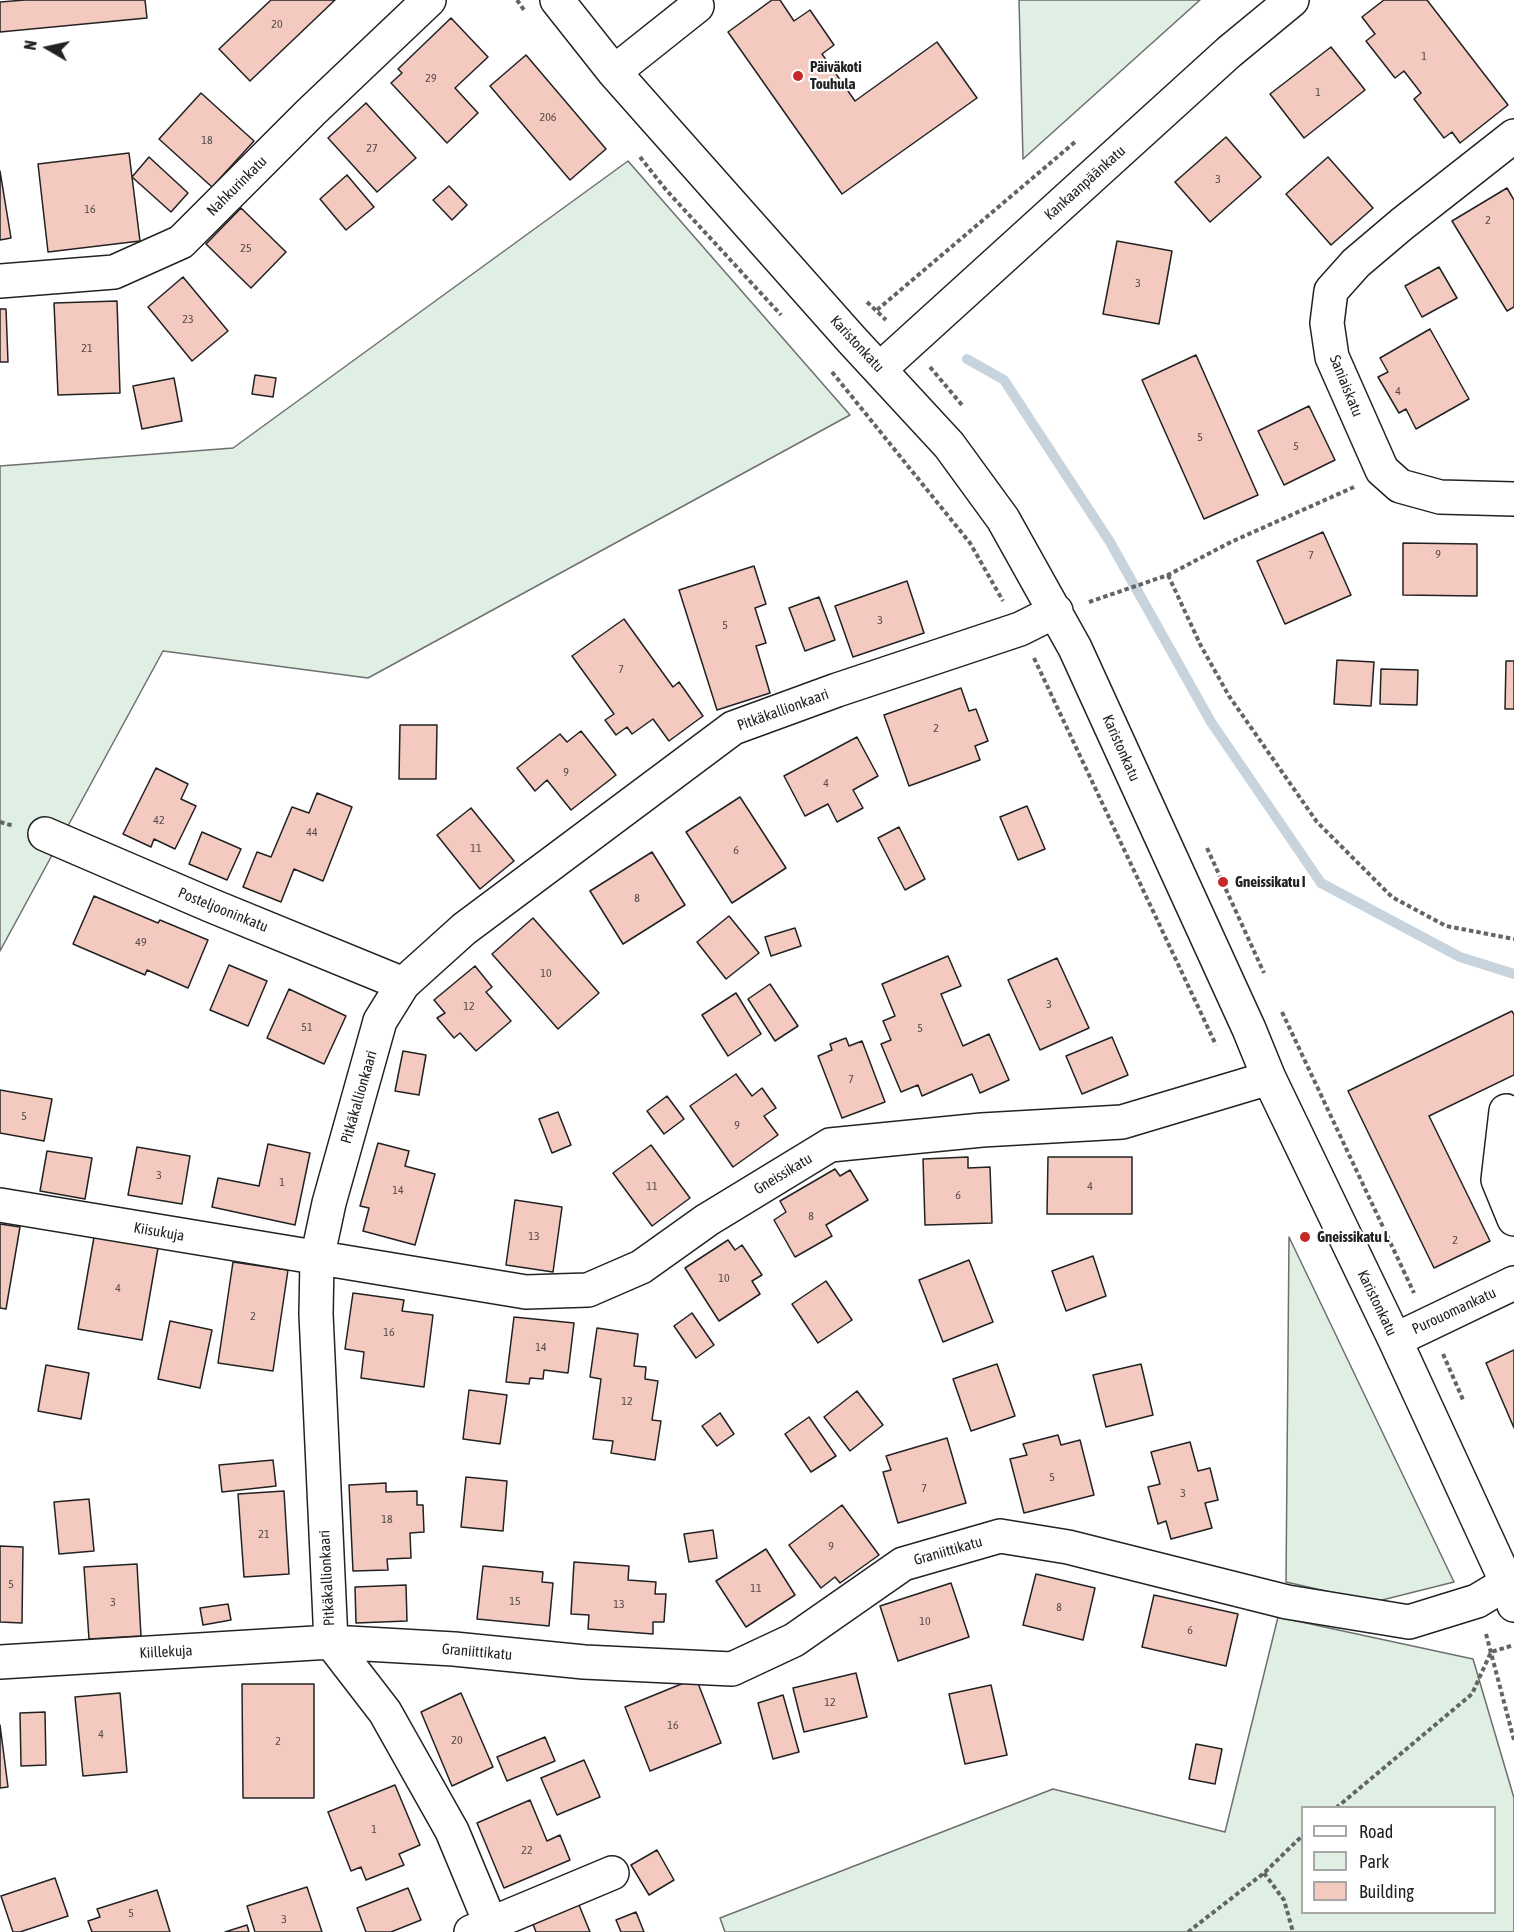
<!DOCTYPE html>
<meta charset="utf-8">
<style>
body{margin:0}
#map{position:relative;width:1514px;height:1932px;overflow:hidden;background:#fff;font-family:"Asap Condensed",sans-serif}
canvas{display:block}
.legend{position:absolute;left:1301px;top:1806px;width:195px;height:108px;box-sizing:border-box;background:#fff;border:2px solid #a7a7a7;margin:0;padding:8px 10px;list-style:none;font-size:18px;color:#222}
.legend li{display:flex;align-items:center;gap:12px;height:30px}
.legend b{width:30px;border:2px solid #a7a7a7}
.north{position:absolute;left:18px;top:18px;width:60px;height:60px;-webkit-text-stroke:4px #fff;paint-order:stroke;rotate:279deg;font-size:16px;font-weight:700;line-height:24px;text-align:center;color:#222}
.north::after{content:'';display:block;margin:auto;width:21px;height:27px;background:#222;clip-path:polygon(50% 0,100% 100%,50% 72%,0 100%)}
</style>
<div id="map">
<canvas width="1514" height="1932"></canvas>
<ul class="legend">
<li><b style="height:8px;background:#fff"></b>Road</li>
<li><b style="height:16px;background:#e0efe3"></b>Park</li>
<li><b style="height:16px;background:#f3c9c0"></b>Building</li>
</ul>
<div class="north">N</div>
</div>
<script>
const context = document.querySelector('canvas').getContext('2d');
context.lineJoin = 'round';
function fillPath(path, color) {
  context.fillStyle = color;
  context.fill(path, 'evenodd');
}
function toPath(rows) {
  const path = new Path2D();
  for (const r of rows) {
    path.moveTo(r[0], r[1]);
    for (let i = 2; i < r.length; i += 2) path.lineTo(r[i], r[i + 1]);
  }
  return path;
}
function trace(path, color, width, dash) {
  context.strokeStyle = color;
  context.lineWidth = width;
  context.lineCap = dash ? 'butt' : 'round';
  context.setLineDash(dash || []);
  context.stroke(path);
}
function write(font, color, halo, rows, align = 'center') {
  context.font = font + ' "Asap Condensed",sans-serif';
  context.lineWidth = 4.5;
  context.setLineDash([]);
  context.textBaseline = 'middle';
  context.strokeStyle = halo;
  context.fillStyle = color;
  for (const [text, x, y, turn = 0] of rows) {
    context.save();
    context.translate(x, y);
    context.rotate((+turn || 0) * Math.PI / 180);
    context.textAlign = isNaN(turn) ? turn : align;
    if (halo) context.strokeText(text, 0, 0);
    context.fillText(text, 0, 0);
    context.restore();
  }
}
const green = toPath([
 [1019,0,1200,0,1023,159,1019,0],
 [628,161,850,415,368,678,163,651,0,951,0,466,233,448,628,161],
 [1289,1237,1454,1582,1374,1602,1286,1582,1289,1237],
 [1278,1617,1473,1659,1514,1798,1514,1932,725,1932,720,1918,1053,1789,1225,1832,1278,1617],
 [1302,1808,1494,1808,1494,1912,1302,1912,1302,1808]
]);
fillPath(green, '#e0efe3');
trace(green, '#6f6f6f', 1.5);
trace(toPath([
 [967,359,1004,380,1110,542,1211,722,1321,883,1460,957,1514,974]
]), '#c7d3dd', 10);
const building = toPath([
 [25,0,145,0,147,18,0,32,0,2,25,0],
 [271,0,335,0,250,81,219,49,271,0],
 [772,0,780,0,794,21,810,10,834,45,822,54,855,101,937,42,977,98,842,194,728,32,772,0],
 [1384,0,1427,0,1508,105,1460,143,1452,132,1444,138,1414,99,1421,93,1404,71,1395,78,1366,41,1375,34,1362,17,1384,0],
 [451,18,488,57,455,88,478,113,447,143,391,83,402,73,398,69,451,18],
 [1331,47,1365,90,1304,138,1270,94,1331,47],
 [526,55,606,149,570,180,490,86,526,55],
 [201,93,254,141,212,187,159,139,201,93],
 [366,103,416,158,377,192,328,138,366,103],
 [1226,137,1261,177,1210,222,1175,182,1226,137],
 [129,153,140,241,48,252,38,164,129,153],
 [149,157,188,193,171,212,132,177,149,157],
 [1328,157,1373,208,1331,245,1286,194,1328,157],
 [0,171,11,238,0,240,0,171],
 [347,175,374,207,346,230,320,199,347,175],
 [449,186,467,205,452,220,433,200,449,186],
 [1507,188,1514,200,1514,307,1507,311,1452,221,1507,188],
 [241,208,286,252,251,288,206,244,241,208],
 [1117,241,1172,251,1159,324,1103,314,1117,241],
 [1439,267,1457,298,1422,317,1405,286,1439,267],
 [183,277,228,331,192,361,148,307,183,277],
 [117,301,120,393,58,395,54,303,117,301],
 [0,309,6,309,8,362,0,362,0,309],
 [1430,329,1469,399,1416,429,1406,409,1399,413,1378,377,1388,372,1380,358,1430,329],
 [1196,355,1258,495,1204,519,1142,380,1196,355],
 [255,375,276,378,273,397,252,394,255,375],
 [174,378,182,421,142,429,133,386,174,378],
 [1309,406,1335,460,1284,485,1258,431,1309,406],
 [1323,532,1351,595,1285,624,1257,561,1323,532],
 [1403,543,1477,544,1477,596,1403,595,1403,543],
 [754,566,766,604,755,608,766,643,756,646,770,693,717,710,679,590,754,566],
 [907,581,924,633,853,657,835,606,907,581],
 [819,597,835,640,805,651,789,608,819,597],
 [624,619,673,687,679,682,703,716,669,741,653,719,632,734,627,727,616,735,605,720,614,714,572,656,624,619],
 [1337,660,1374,662,1371,706,1334,704,1337,660],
 [1506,661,1514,661,1514,709,1505,709,1506,661],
 [1381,669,1418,670,1417,705,1380,704,1381,669],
 [961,688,969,711,976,709,988,741,975,746,980,760,909,786,884,715,961,688],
 [400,725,437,725,436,779,399,779,400,725],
 [581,731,616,775,571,810,547,780,535,791,517,768,560,734,567,742,581,731],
 [857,737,878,776,853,790,863,808,837,822,828,804,805,816,784,776,857,737],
 [156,768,188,784,181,799,196,806,175,849,154,839,151,847,123,834,156,768],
 [317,793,352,807,323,881,294,869,281,902,243,887,257,852,271,857,292,807,309,813,317,793],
 [740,797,786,868,732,903,686,832,740,797],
 [1027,806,1045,849,1018,860,1000,817,1027,806],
 [471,808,514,861,480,889,437,835,471,808],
 [899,827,925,879,905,890,878,838,899,827],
 [202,832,241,849,227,880,189,864,202,832],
 [652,852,685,905,623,944,590,891,652,852],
 [94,896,158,923,160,920,208,940,188,988,147,970,145,975,73,944,94,896],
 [729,916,759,953,726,979,697,942,729,916],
 [533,918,599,993,558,1029,492,954,533,918],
 [795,928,801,946,771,956,765,937,795,928],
 [948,956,961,986,941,994,963,1046,989,1034,1009,1080,980,1093,972,1074,922,1096,918,1085,901,1092,881,1044,891,1040,883,1021,895,1016,882,984,948,956],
 [1057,958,1089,1028,1040,1050,1008,980,1057,958],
 [229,965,267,981,248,1026,210,1010,229,965],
 [475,966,492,987,486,992,511,1021,476,1051,460,1033,454,1038,437,1018,445,1013,434,1000,475,966],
 [770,984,798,1026,775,1041,748,999,770,984],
 [289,989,346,1016,324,1064,267,1038,289,989],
 [736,993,761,1034,728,1056,702,1015,736,993],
 [1512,1011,1514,1015,1514,1075,1429,1116,1490,1241,1434,1268,1348,1091,1512,1011],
 [1112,1037,1128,1075,1082,1094,1066,1056,1112,1037],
 [846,1038,849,1046,862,1041,885,1102,842,1118,818,1056,832,1050,830,1044,846,1038],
 [403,1051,426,1055,419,1095,395,1091,403,1051],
 [736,1074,752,1096,762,1088,776,1108,764,1116,778,1135,733,1167,690,1106,736,1074],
 [0,1090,52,1099,44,1141,0,1133,0,1090],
 [667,1096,684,1119,664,1134,647,1111,667,1096],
 [558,1112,571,1145,552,1153,539,1119,558,1112],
 [378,1143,409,1151,405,1166,435,1174,415,1245,363,1231,369,1208,360,1206,378,1143],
 [268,1144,310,1153,295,1225,212,1207,218,1178,259,1186,268,1144],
 [651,1145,690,1198,652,1226,613,1173,651,1145],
 [137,1147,190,1156,182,1204,128,1195,137,1147],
 [47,1151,92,1158,85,1199,40,1191,47,1151],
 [968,1157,968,1168,990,1167,992,1223,925,1225,923,1159,968,1157],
 [1048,1157,1132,1157,1132,1214,1047,1214,1048,1157],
 [835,1169,840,1176,850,1170,868,1200,826,1225,832,1236,795,1257,774,1220,786,1212,780,1201,835,1169],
 [515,1200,562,1207,553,1272,506,1265,515,1200],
 [0,1224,20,1227,6,1309,0,1308,0,1224],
 [94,1237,158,1248,142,1340,78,1329,94,1237],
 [728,1240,735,1250,742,1245,762,1275,752,1281,760,1294,719,1321,685,1268,728,1240],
 [1093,1256,1106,1296,1066,1311,1052,1271,1093,1256],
 [969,1260,993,1322,943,1342,919,1280,969,1260],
 [233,1262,288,1270,273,1371,218,1363,233,1262],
 [826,1281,852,1320,818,1343,792,1304,826,1281],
 [353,1293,404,1300,402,1311,433,1315,424,1387,361,1378,364,1352,345,1349,353,1293],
 [692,1313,714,1345,696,1358,674,1326,692,1313],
 [514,1317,574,1323,568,1373,544,1370,543,1379,530,1378,529,1384,506,1382,514,1317],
 [170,1321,212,1330,200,1388,158,1379,170,1321],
 [597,1328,638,1334,634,1366,646,1367,645,1379,658,1381,652,1420,661,1421,655,1460,611,1453,613,1441,593,1439,601,1379,590,1377,597,1328],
 [1514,1350,1514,1428,1486,1363,1514,1350],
 [997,1364,1015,1416,971,1431,953,1379,997,1364],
 [1141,1364,1153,1415,1106,1427,1093,1375,1141,1364],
 [46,1365,89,1373,81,1419,38,1411,46,1365],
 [469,1390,507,1395,500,1444,463,1439,469,1390],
 [857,1391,883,1425,850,1451,824,1417,857,1391],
 [720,1413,734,1434,717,1446,702,1426,720,1413],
 [809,1417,836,1456,811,1472,785,1434,809,1417],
 [1058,1435,1061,1445,1080,1440,1094,1495,1024,1513,1010,1459,1027,1455,1023,1444,1058,1435],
 [947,1438,966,1503,898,1523,883,1472,891,1470,886,1456,947,1438],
 [1190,1442,1198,1471,1210,1468,1218,1500,1205,1503,1212,1528,1171,1539,1166,1521,1158,1524,1148,1487,1160,1484,1151,1452,1190,1442],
 [273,1460,276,1486,222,1492,219,1465,273,1460],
 [466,1477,507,1481,503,1531,461,1527,466,1477],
 [386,1483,386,1492,417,1491,417,1505,423,1505,424,1532,410,1533,411,1558,387,1559,388,1570,353,1571,349,1485,386,1483],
 [284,1491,289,1574,244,1577,238,1494,284,1491],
 [89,1499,94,1551,59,1554,54,1502,89,1499],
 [842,1505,879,1555,840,1583,835,1577,821,1588,789,1545,842,1505],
 [713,1530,717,1558,689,1562,684,1534,713,1530],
 [0,1546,23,1547,22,1623,0,1622,0,1546],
 [766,1549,795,1595,746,1627,716,1581,766,1549],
 [574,1562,629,1566,628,1580,656,1582,655,1594,666,1594,664,1622,653,1622,653,1634,588,1629,589,1615,571,1614,574,1562],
 [137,1564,141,1636,89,1639,84,1567,137,1564],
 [483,1566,543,1572,542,1582,553,1583,549,1626,477,1619,483,1566],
 [1036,1574,1095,1588,1083,1640,1023,1625,1036,1574],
 [951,1583,969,1637,898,1661,880,1606,951,1583],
 [406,1585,407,1621,356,1623,355,1587,406,1585],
 [1154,1595,1238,1614,1226,1666,1142,1647,1154,1595],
 [228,1604,231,1620,203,1625,200,1608,228,1604],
 [856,1673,867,1717,804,1732,793,1688,856,1673],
 [696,1678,721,1743,650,1771,625,1707,696,1678],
 [242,1684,314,1684,314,1798,243,1798,242,1684],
 [991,1685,1007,1755,965,1764,949,1694,991,1685],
 [120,1693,127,1772,83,1776,75,1697,120,1693],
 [461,1693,493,1767,452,1786,421,1712,461,1693],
 [783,1695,799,1752,773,1759,758,1703,783,1695],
 [45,1712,46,1765,21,1766,20,1713,45,1712],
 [0,1725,8,1787,0,1788,0,1725],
 [545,1737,555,1761,507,1781,497,1757,545,1737],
 [1196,1744,1222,1749,1215,1784,1189,1779,1196,1744],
 [584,1760,600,1797,557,1815,541,1778,584,1760],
 [395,1785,420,1845,399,1854,404,1865,366,1880,361,1867,351,1871,328,1812,395,1785],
 [530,1800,547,1841,560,1835,570,1860,504,1888,477,1823,530,1800],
 [657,1850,674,1880,649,1895,631,1865,657,1850],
 [55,1878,68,1916,20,1932,13,1932,1,1896,55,1878],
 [307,1887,322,1932,255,1932,247,1906,307,1887],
 [408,1888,421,1920,391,1932,366,1932,357,1908,408,1888],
 [157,1890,170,1932,92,1932,88,1921,100,1917,97,1909,157,1890],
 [577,1900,590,1932,536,1932,531,1919,577,1900],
 [636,1912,644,1932,621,1932,616,1920,636,1912],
 [247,1925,249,1932,225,1932,247,1925]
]);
fillPath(building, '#f3c9c0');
trace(building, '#222', 1.5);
const minor = toPath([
 [557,0,614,72,851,339,949,445,1003,519,1075,648,1249,1029,1269,1078,1395,1340,1507,1583,1514,1605],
 [614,72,697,6],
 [1514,136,1402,224,1356,263,1331,291,1327,323,1332,357,1382,470,1400,486,1440,497,1514,499],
 [0,281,114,272,181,242,311,112,429,0],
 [880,369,1229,52,1292,0],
 [45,834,210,905,403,984],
 [1506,1111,1498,1180,1514,1219],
 [0,1205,526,1292,588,1290,641,1267,707,1220,830,1145,982,1130,1122,1122,1269,1078],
 [1395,1340,1514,1283],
 [0,1662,331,1642,454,1649,584,1662,732,1669,794,1640,903,1564,1000,1536,1068,1547,1287,1602,1409,1622,1477,1601,1507,1583],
 [471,1932,612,1873],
 [494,1932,452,1831,385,1712,331,1642,316,1314,317,1259,329,1203,380,1021,403,984,464,929,733,728,837,690,1020,629,1056,611]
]);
trace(minor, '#222', 36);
trace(toPath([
 [517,0,524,10],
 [640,157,667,191,781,315],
 [867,302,886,320],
 [877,310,1075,142],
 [930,367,962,405],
 [832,372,970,543,1003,601],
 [1168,575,1201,646,1229,696,1317,822,1392,897,1446,926,1514,939],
 [1089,602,1168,575,1231,542,1354,487],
 [1034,658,1216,1045],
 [0,822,14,826],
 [1207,848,1264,973],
 [1282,1012,1414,1293],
 [1443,1354,1464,1402],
 [1486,1634,1514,1740],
 [1336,1808,1472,1694,1491,1652,1514,1645],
 [1264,1873,1284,1900,1293,1932],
 [1188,1932,1264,1873,1302,1836]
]), '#646464', 4, [4.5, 3]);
trace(minor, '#fff', 33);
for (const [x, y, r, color] of [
 [798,76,6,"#c62828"],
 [1223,882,6,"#c62828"],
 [1305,1237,6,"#c62828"]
]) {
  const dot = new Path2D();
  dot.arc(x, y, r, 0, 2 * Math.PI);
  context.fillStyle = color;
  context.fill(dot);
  trace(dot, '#fff', 2);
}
write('12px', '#564c4a', null, [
 ["20",277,24],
 ["1",1424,56],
 ["29",431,78],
 ["1",1318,92],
 ["206",548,117],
 ["18",207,140],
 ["27",372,148],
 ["3",1218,179],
 ["16",90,209],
 ["2",1488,220],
 ["25",246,248],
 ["3",1138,283],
 ["23",188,319],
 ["21",87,348],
 ["4",1398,391],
 ["5",1200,437],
 ["5",1296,446],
 ["9",1438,554],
 ["7",1311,555],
 ["3",880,620],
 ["5",725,625],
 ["7",621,669],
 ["2",936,728],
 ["9",566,772],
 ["4",826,783],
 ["42",159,820],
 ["44",312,832],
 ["11",476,848],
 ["6",736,850],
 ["8",637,898],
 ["49",141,942],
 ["10",546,973],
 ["3",1049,1004],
 ["12",469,1006],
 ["51",307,1027],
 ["5",920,1028],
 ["7",851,1079],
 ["5",24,1116],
 ["9",737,1125],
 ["3",159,1175],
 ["1",282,1182],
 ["11",652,1186],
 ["4",1090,1186],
 ["14",398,1190],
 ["6",958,1195],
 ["8",811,1216],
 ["13",534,1236],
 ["2",1455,1240],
 ["10",724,1278],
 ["4",118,1288],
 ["2",253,1316],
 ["16",389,1332],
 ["14",541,1347],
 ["12",627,1401],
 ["5",1052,1477],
 ["7",924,1488],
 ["3",1183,1493],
 ["18",387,1519],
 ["21",264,1534],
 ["9",831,1546],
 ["5",11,1584],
 ["11",756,1588],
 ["15",515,1601],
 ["3",113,1602],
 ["13",619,1604],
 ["8",1059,1607],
 ["10",925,1621],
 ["6",1190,1630],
 ["12",830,1702],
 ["16",673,1725],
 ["4",101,1734],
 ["20",457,1740],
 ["2",278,1741],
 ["1",374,1829],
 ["22",527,1850],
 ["5",131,1913],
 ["3",284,1919]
]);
write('bold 15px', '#222', '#fff', [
 ["Päiväkoti",810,67],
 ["Touhula",810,84],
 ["Gneissikatu I",1235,882],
 ["Gneissikatu L",1317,1237]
], 'left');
write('15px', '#222', '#fff', [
 ["Kankaanpäänkatu",1085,183,-42],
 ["Nahkurinkatu",237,186,-45],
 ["Karistonkatu",857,344,47],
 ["Saniaiskatu",1346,386,68],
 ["Pitkäkallionkaari",783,710,-20],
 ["Karistonkatu",1121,748,66],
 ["Posteljooninkatu",223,910,22],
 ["Pitkäkallionkaari",359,1097,-74],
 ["Gneissikatu",783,1174,-31],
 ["Kiisukuja",159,1232,10],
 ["Karistonkatu",1377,1303,64],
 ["Purouomankatu",1454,1311,-25],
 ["Graniittikatu",948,1551,-16],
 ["Pitkäkallionkaari",327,1578,-93],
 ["Kiillekuja",166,1652,-3],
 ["Graniittikatu",477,1652,5]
]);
</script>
